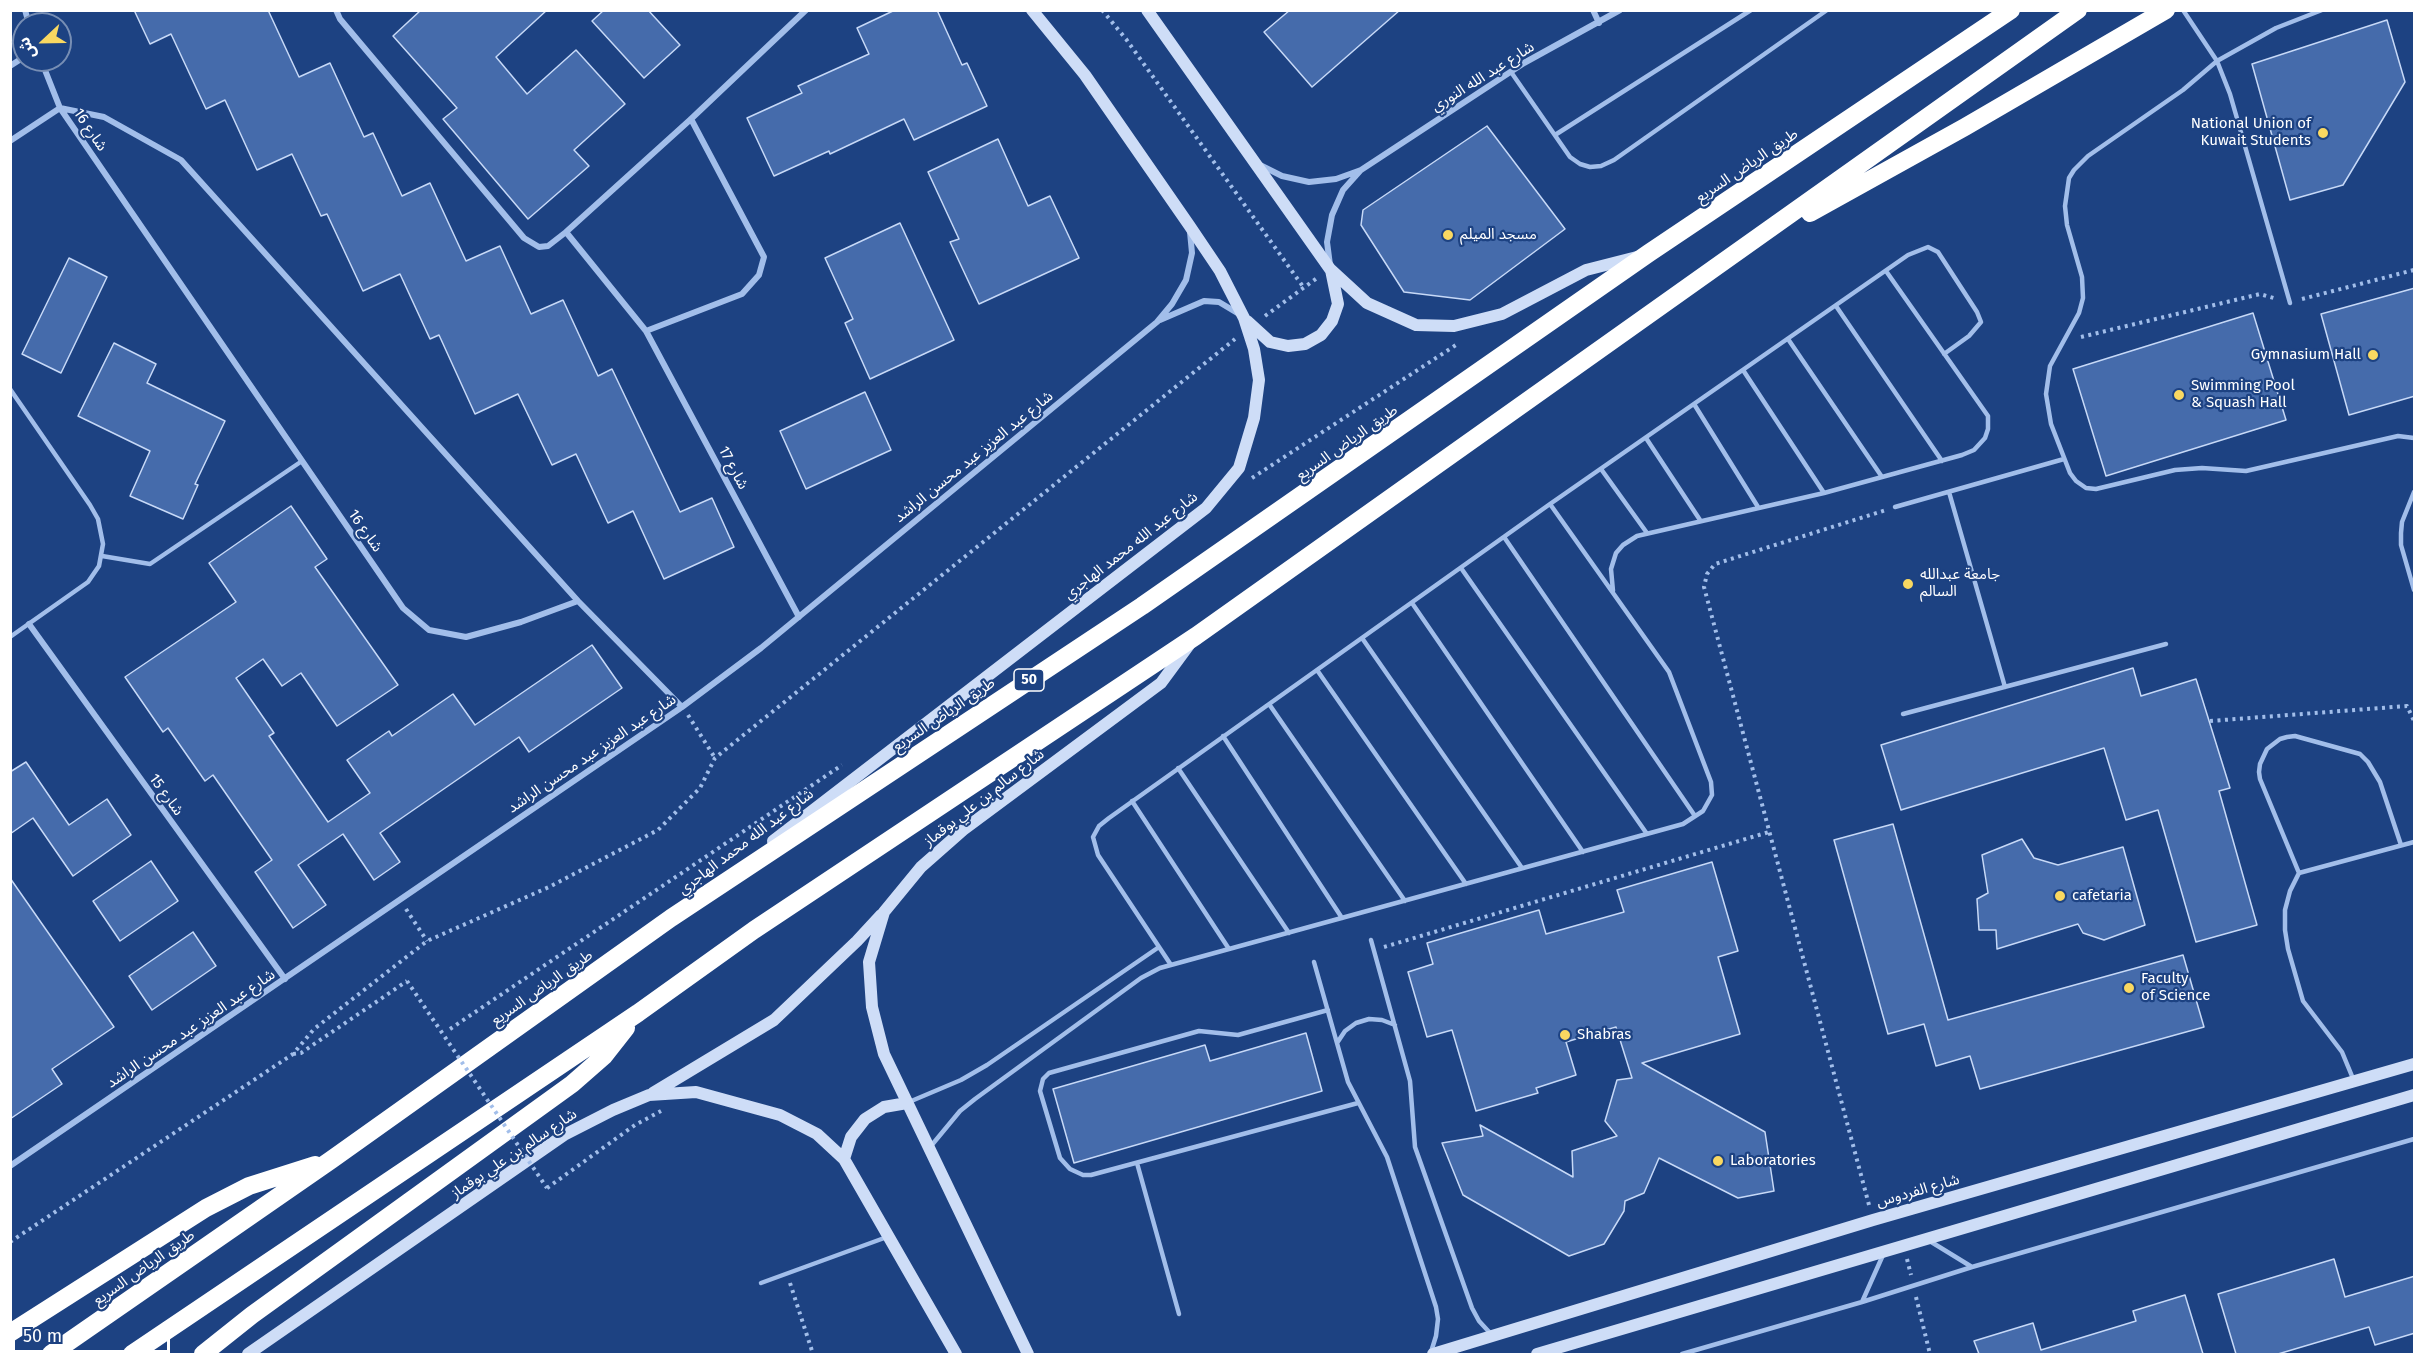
<!DOCTYPE html>
<meta charset="utf-8">
<style>
body{margin:0}
#map{position:relative;width:2425px;height:1365px;overflow:hidden;background:#1d4282;font-family:"Fira Sans","Noto Sans Arabic",sans-serif}
canvas{display:block}
.frame{position:absolute;inset:0;border:12px solid #fff;pointer-events:none}
.north{position:absolute;left:12px;top:12px;width:60px;height:60px;box-sizing:border-box;background:#1d4282;border:2px solid #778eb4;border-radius:50%;rotate:248deg;font-size:16px;font-weight:700;line-height:24px;text-align:center;color:#fff}
.north::after{content:'';display:block;margin:auto;width:21px;height:27px;background:#f9d861;clip-path:polygon(50% 0,100% 100%,50% 72%,0 100%)}
.scale{position:absolute;left:12px;top:1326px;width:158px;height:27px;box-sizing:border-box;border:3px solid #fff;border-top:0;padding-left:8px;font-size:18px;line-height:21px;white-space:nowrap;color:#fff;-webkit-text-stroke:4px #1d4282;paint-order:stroke}
</style>
<div id="map">
<canvas width="2425" height="1365"></canvas>
<div class="frame"></div>
<div class="north">ش</div>
<div class="scale">50 m</div>
</div>
<script>
const context = document.querySelector('canvas').getContext('2d');
context.lineJoin = 'round';
function fillPath(path, color) {
  context.fillStyle = color;
  context.fill(path, 'evenodd');
}
function toPath(rows) {
  const path = new Path2D();
  for (const r of rows) {
    path.moveTo(r[0], r[1]);
    for (let i = 2; i < r.length; i += 2) path.lineTo(r[i], r[i + 1]);
  }
  return path;
}
function trace(path, color, width, dash) {
  context.strokeStyle = color;
  context.lineWidth = width;
  context.lineCap = dash ? 'butt' : 'round';
  context.setLineDash(dash || []);
  context.stroke(path);
}
function write(font, color, halo, rows, align = 'center') {
  context.font = font + ' "Fira Sans","Noto Sans Arabic",sans-serif';
  context.lineWidth = 4.5;
  context.setLineDash([]);
  context.textBaseline = 'middle';
  context.strokeStyle = halo;
  context.fillStyle = color;
  for (const [text, x, y, turn = 0] of rows) {
    context.save();
    context.translate(x, y);
    context.rotate((+turn || 0) * Math.PI / 180);
    context.textAlign = isNaN(turn) ? turn : align;
    if (halo) context.strokeText(text, 0, 0);
    context.fillText(text, 0, 0);
    context.restore();
  }
}
const building = toPath([
 [134,10,268,10,299,77,330,63,364,137,373,133,402,196,430,183,466,261,500,246,531,314,563,300,598,376,612,369,680,512,712,498,734,547,664,579,633,511,608,523,576,454,552,465,518,394,475,414,439,335,430,339,400,274,363,291,327,214,321,216,292,154,257,170,225,100,206,109,171,34,150,44,134,10],
 [421,10,547,10,496,57,527,94,576,50,625,104,574,150,589,166,528,219,443,119,457,108,393,36,421,10],
 [604,10,648,10,680,45,644,78,592,21,604,10],
 [895,10,937,10,962,65,967,63,987,106,914,140,904,119,830,154,829,151,774,176,747,118,802,93,798,86,869,54,857,28,895,10],
 [1290,10,1400,10,1312,87,1264,32,1290,10],
 [2387,20,2405,82,2343,185,2290,200,2252,64,2387,20],
 [1487,126,1565,229,1470,300,1404,292,1361,225,1363,210,1487,126],
 [998,139,1028,206,1050,196,1079,258,979,304,950,242,959,239,928,172,998,139],
 [900,223,954,340,870,379,845,323,853,319,825,258,900,223],
 [69,258,107,277,61,373,22,354,69,258],
 [2415,288,2415,396,2349,415,2321,314,2415,288],
 [2253,313,2286,420,2106,476,2073,369,2253,313],
 [114,343,156,364,147,383,225,421,195,484,198,485,183,519,130,496,150,451,78,416,114,343],
 [865,392,891,450,806,489,780,431,865,392],
 [291,506,327,559,315,567,398,685,337,726,301,673,282,686,263,659,236,678,274,733,269,736,328,822,370,793,347,760,389,731,392,736,453,694,475,725,592,645,622,688,529,752,519,737,380,833,400,862,374,880,343,834,298,865,326,905,293,928,255,872,272,860,213,775,205,781,168,728,163,732,125,677,236,602,209,563,291,506],
 [2133,668,2141,696,2196,679,2230,788,2219,791,2257,925,2196,942,2158,810,2126,820,2104,748,1901,810,1881,745,2133,668],
 [26,762,69,825,107,799,131,835,73,876,33,818,10,834,10,772,26,762],
 [1893,824,1948,1020,2183,955,2204,1027,1980,1089,1970,1056,1936,1066,1924,1024,1888,1034,1834,840,1893,824],
 [2022,839,2034,858,2058,865,2123,847,2145,925,2104,940,2083,933,2078,924,1997,949,1996,930,1979,930,1977,899,1988,893,1982,855,2022,839],
 [151,861,178,901,120,941,93,901,151,861],
 [1712,862,1738,951,1718,957,1740,1034,1642,1063,1765,1132,1774,1191,1738,1198,1659,1158,1644,1193,1625,1201,1624,1211,1604,1244,1569,1256,1463,1195,1442,1143,1483,1136,1480,1125,1573,1177,1572,1151,1617,1136,1605,1121,1617,1080,1632,1078,1616,1027,1566,1042,1576,1075,1536,1088,1538,1093,1476,1111,1452,1030,1427,1037,1408,972,1433,964,1427,943,1539,910,1546,934,1624,912,1617,890,1712,862],
 [10,878,114,1027,52,1069,62,1084,10,1119,10,878],
 [193,932,216,966,152,1010,129,976,193,932],
 [1306,1033,1322,1091,1074,1163,1053,1089,1205,1045,1210,1061,1306,1033],
 [2334,1259,2345,1297,2415,1276,2415,1333,2375,1345,2369,1327,2278,1354,2236,1354,2218,1294,2334,1259],
 [2185,1295,2203,1354,1979,1354,1974,1341,2033,1323,2041,1350,2136,1321,2133,1311,2185,1295]
]);
fillPath(building, '#456bab');
trace(building, '#c7d9f7', 1.5);
trace(toPath([
 [1102,10,1126,39,1304,288],
 [2302,299,2414,270],
 [1265,316,1317,278],
 [2081,337,2260,294,2277,299],
 [1252,478,1459,343],
 [688,715,715,758],
 [2210,721,2407,706,2414,721],
 [406,909,427,941],
 [1384,947,1769,832],
 [450,1029,842,765],
 [293,1054,301,1053,407,981],
 [547,1188,635,1125,661,1111],
 [1869,1205,1704,587,1707,574,1715,564,1886,510],
 [10,1242,293,1054,314,1029,427,941,549,887,658,830,700,788,715,758,1235,339],
 [1907,1259,1911,1275],
 [790,1283,813,1354],
 [1916,1297,1930,1354]
]), '#a2beea', 4, [3, 4.5]);
trace(toPath([
 [2183,10,2217,61,2230,94,2290,303],
 [2322,10,2276,28,2217,61,2183,90,2088,156,2074,170,2069,178,2065,206,2067,225,2082,277,2083,298,2079,313,2050,366,2046,394,2051,424,2070,473,2076,481,2086,488,2096,489,2175,470,2202,468,2246,471,2398,436,2414,438],
 [1511,72,1570,157,1580,164,1590,167,1601,166,1614,160,1827,10],
 [1555,135,1751,10],
 [1836,306,1942,461],
 [1788,339,1882,477],
 [1743,370,1824,493],
 [10,389,90,505,98,519,103,544,99,566,88,582,10,637],
 [1694,404,1758,507],
 [1646,438,1700,520],
 [1601,469,1647,533],
 [1949,492,2005,687],
 [2414,492,2402,522,2401,533,2401,545,2414,590],
 [1895,507,2064,459],
 [1504,537,1695,816],
 [102,556,150,564,302,461],
 [1461,568,1647,834],
 [1613,591,1611,569,1616,553,1623,545,1637,536,1824,493,1962,455,1974,450,1985,438,1988,429,1988,416,1886,271],
 [1412,603,1583,852],
 [1362,638,1522,868],
 [1317,670,1466,884],
 [1269,704,1405,901],
 [1903,714,2166,644],
 [1223,736,1342,918],
 [1178,768,1289,933],
 [1132,801,1229,949],
 [2299,873,2260,779,2259,772,2260,764,2267,749,2280,739,2287,737,2295,736,2360,754,2368,762,2380,782,2401,845],
 [1371,940,1410,1081,1415,1147,1472,1308,1479,1321,1491,1334],
 [1314,962,1348,1082,1387,1157,1436,1307,1438,1319,1436,1336,1431,1352],
 [1171,965,1098,855,1093,837,1099,826,1109,818,1550,504,1908,255,1928,247,1938,252,1977,312,1981,322,1969,336,1944,354],
 [1328,1010,1238,1035,1199,1031,1049,1073,1043,1079,1040,1091,1060,1158,1070,1169,1083,1175,1091,1175,1358,1103],
 [1337,1043,1345,1031,1356,1023,1369,1019,1382,1020,1395,1025],
 [2354,1081,2342,1052,2303,1001,2288,949,2285,930,2285,910,2290,891,2299,873,2414,842],
 [909,1102,961,1080,987,1065,1159,947],
 [931,1146,960,1111,975,1099,1141,978,1160,968,1683,824,1703,811,1712,795,1711,782,1669,672,1550,504],
 [1137,1163,1179,1314],
 [1928,1240,1972,1267],
 [761,1283,887,1237],
 [1862,1302,1883,1255],
 [1682,1354,1862,1302,1972,1267,2414,1139]
]), '#a2beea', 4.5);
trace(toPath([
 [25,10,29,24],
 [336,10,340,19,524,238,539,247,548,246,566,232,691,119,806,10],
 [1593,10,1599,23],
 [41,60,60,108,403,608,429,630,466,637,521,622,578,601],
 [10,66,24,57],
 [60,108,104,117,181,160,578,601,682,707],
 [10,141,60,108],
 [1260,165,1282,176,1309,182,1336,179,1361,170,1524,63,1620,10],
 [566,232,646,331,799,617],
 [1330,265,1327,242,1332,215,1343,190,1360,171],
 [1160,320,1204,301,1219,302,1239,314],
 [646,331,742,294,759,275,764,257,691,119],
 [29,624,285,979],
 [10,1166,682,707,761,648,1157,322,1172,304,1186,280,1192,253,1190,232]
]), '#a2beea', 6);
trace(toPath([
 [1147,10,1330,269,1367,303,1416,325,1454,326,1502,314,1586,270,1637,257],
 [1247,321,1270,342,1288,346,1305,344,1321,335,1332,321,1338,304,1331,270],
 [773,841,1206,508,1239,468,1254,418,1259,380,1254,349,1244,318,1220,271,1189,225,1085,75,1032,10],
 [653,1093,774,1020,857,941,881,915],
 [844,1159,851,1137,865,1119,884,1107,907,1103],
 [248,1354,564,1135,613,1110,649,1095,696,1092,780,1115,817,1134,844,1159,956,1354],
 [1028,1354,884,1054,872,1007,869,962,884,912,921,867,963,830,1161,683,1189,645],
 [1433,1354,1873,1220,2414,1064],
 [1537,1354,2414,1095]
]), '#ceddf7', 12);
trace(toPath([
 [1810,213,1965,127,2166,10],
 [10,1333,206,1208,249,1186,315,1165],
 [51,1354,331,1160,671,918,1142,606,1649,253,2011,10],
 [132,1354,638,1013,754,930,1196,636,2078,10],
 [203,1354,252,1315,572,1084,604,1056,626,1028]
]), '#fff', 18);
trace(toPath([
 [407,981,547,1188]
]), '#a2beea', 4, [3, 4.5]);
for (const [x, y, r, color] of [
 [2323,133,6,"#f9d861"],
 [1448,235,6,"#f9d861"],
 [2373,355,6,"#f9d861"],
 [2179,395,6,"#f9d861"],
 [1908,584,6,"#f9d861"],
 [2060,896,6,"#f9d861"],
 [2129,988,6,"#f9d861"],
 [1565,1035,6,"#f9d861"],
 [1718,1161,6,"#f9d861"]
]) {
  const dot = new Path2D();
  dot.arc(x, y, r, 0, 2 * Math.PI);
  context.fillStyle = color;
  context.fill(dot);
  trace(dot, '#1d4282', 2);
}
for (const [x, y, w] of [
 [1029,680,30]
]) {
  const box = new Path2D();
  box.roundRect(x - w / 2, y - 11, w, 22, 4.5);
  context.fillStyle = '#1d4282';
  context.fill(box);
  trace(box, '#fff', 1.5);
}
write('bold 14px', '#fff', null, [
 ["50",1029,680]
]);
write('15px', '#fff', '#1d4282', [
 ["شارع عبد الله النوري",1483,77,-32],
 ["شارع 16",90,130,56],
 ["طريق الرياض السريع",1747,166,-34],
 ["طريق الرياض السريع",1347,443,-35],
 ["شارع عبد العزيز عبد محسن الراشد",974,457,-39],
 ["شارع 17",733,468,62],
 ["شارع 16",365,531,55],
 ["شارع عبد الله محمد الهاجري",1131,546,-38],
 ["طريق الرياض السريع",944,715,-34],
 ["شارع عبد العزيز عبد محسن الراشد",592,754,-34],
 ["شارع 15",166,795,54],
 ["شارع سالم بن علي بوقماز",984,798,-38],
 ["شارع عبد الله محمد الهاجري",746,842,-37],
 ["طريق الرياض السريع",542,988,-35],
 ["شارع عبد العزيز عبد محسن الراشد",191,1029,-34],
 ["شارع سالم بن علي بوقماز",514,1154,-34],
 ["شارع الفردوس",1918,1191,-16],
 ["طريق الرياض السريع",144,1268,-35]
]);
write('15px', '#fff', '#1d4282', [
 ["National Union of",2311,124,"right"],
 ["Kuwait Students",2311,141,"right"],
 ["مسجد الميلم",1460,235],
 ["Gymnasium Hall",2361,355,"right"],
 ["Swimming Pool",2191,386],
 ["& Squash Hall",2191,403],
 ["جامعة عبدالله",1920,575],
 ["السالم",1920,592],
 ["cafetaria",2072,896],
 ["Faculty",2141,979],
 ["of Science",2141,996],
 ["Shabras",1577,1035],
 ["Laboratories",1730,1161]
], 'left');
</script>
